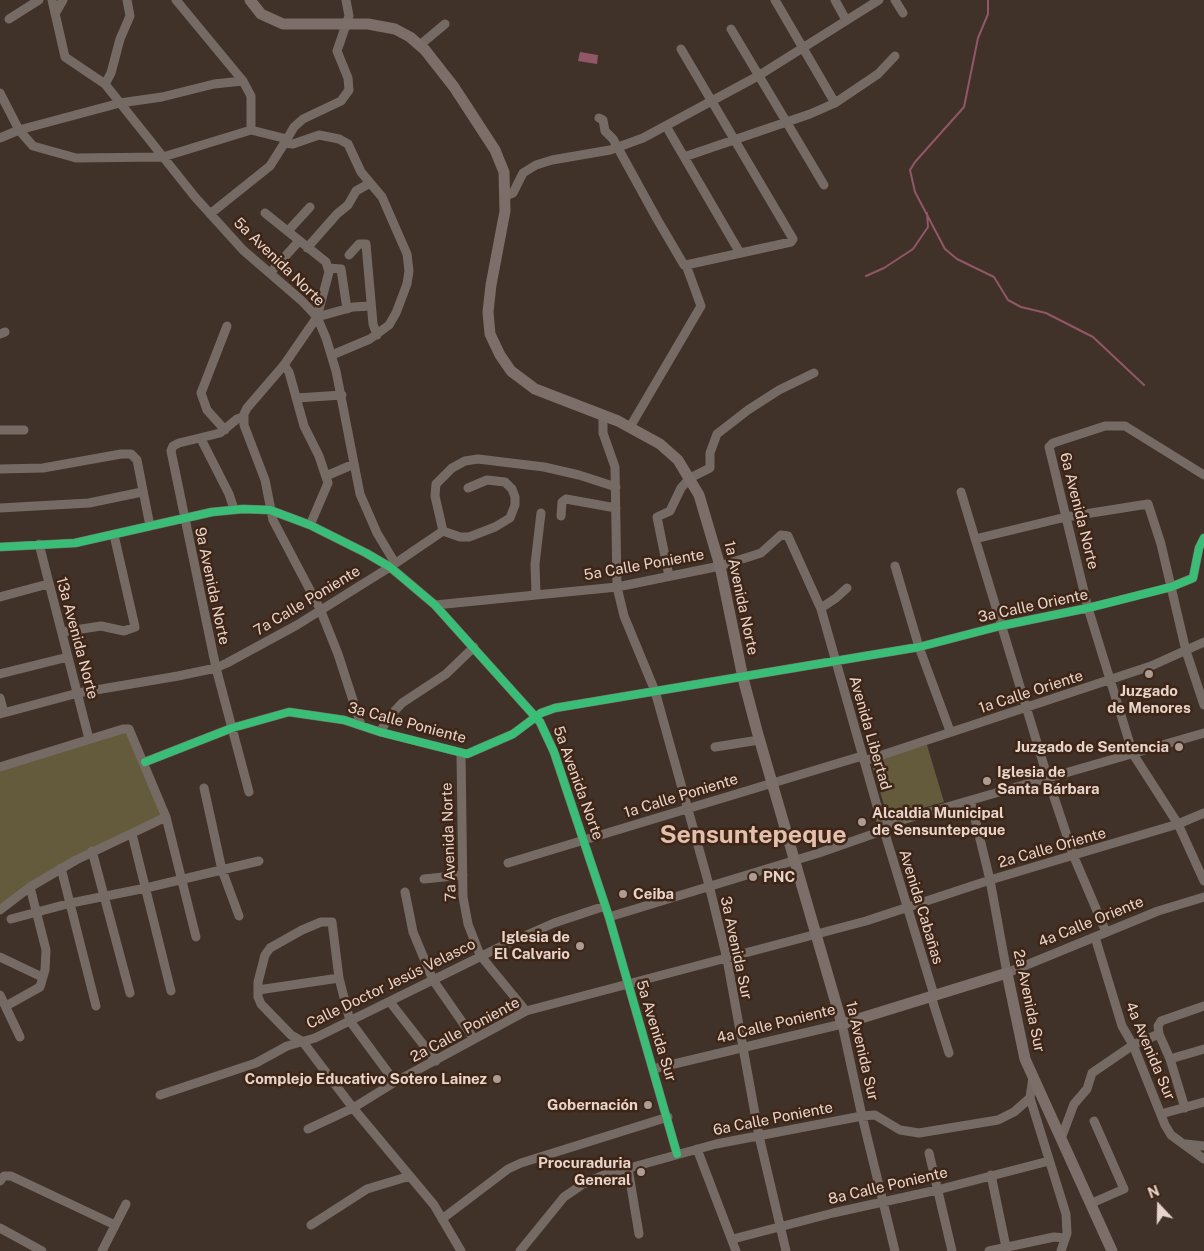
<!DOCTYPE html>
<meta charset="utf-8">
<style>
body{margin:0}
#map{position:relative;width:1204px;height:1251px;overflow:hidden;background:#403229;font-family:"Public Sans",sans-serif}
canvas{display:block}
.north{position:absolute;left:1134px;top:1181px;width:50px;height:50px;-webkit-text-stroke:4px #3f2516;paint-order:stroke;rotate:339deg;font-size:14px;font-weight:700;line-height:20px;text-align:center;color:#e7d5cc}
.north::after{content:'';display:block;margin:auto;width:18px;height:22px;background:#e7d5cc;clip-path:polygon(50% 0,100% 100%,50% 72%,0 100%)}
</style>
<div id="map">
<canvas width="1204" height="1251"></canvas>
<div class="north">N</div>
</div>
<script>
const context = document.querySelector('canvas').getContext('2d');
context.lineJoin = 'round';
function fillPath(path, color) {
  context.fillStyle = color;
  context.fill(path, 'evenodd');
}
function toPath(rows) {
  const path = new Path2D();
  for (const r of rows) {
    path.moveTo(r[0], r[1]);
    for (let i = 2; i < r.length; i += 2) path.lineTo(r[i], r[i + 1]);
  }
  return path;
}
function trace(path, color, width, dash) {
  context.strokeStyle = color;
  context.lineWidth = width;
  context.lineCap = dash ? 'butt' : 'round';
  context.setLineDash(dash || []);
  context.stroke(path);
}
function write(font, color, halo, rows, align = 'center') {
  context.font = font + ' "Public Sans",sans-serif';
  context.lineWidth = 5;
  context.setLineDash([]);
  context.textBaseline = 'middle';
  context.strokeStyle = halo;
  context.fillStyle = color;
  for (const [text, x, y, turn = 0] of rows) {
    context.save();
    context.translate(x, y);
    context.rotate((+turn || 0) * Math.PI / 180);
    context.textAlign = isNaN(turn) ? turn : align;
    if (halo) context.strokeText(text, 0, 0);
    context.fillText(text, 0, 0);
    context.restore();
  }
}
fillPath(toPath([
 [127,728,165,816,107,845,0,910,0,769],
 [927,745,944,802,888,818,871,762]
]), '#635b3c');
fillPath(toPath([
 [580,52,598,55,597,64,578,61]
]), '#915766');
trace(toPath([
 [988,0,988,14,978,38,964,107,915,162,910,170,915,192,945,249,957,259,994,277,1008,300,1021,307,1046,313,1093,337,1144,385],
 [866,276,884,268,913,249,928,227,927,213]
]), '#915766', 2);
trace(toPath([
 [52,0,65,57,105,84,195,197,243,250,302,301,317,317,326,338,336,371,360,494,377,533,395,563],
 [176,0,243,81,251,96,251,130,287,139,294,127,303,119,341,101,349,90,348,78,337,51,349,16,346,0],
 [775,0,835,103],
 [835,0,846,20],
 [895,0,903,13],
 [55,14,63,0],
 [9,19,39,0],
 [731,29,824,185],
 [420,45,445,24],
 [681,49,793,239,791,242,686,265],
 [105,84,111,73,120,39,130,16,127,0],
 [0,93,19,130,33,146,76,158,163,157,251,130],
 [599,118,603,120,605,131,613,139,657,219,684,265,686,265,701,306,630,427],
 [666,126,740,253],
 [0,138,19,130,120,103,162,97,214,84,243,81],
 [284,143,293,144,319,135,339,139,348,144,361,172,382,197,407,254,409,271,407,284,396,313,389,325,370,339,332,355],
 [684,157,810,114,835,103,878,74,895,56],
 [505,196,513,193,523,173,536,165,552,160,610,150,643,138,758,76,879,0],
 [265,213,326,262,329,272,317,317,284,365,247,408,244,414,244,425,265,480,273,520,320,609,338,654,361,725],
 [210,214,270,166,287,139],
 [288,231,310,207],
 [307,248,337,214,348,205,356,191,370,183],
 [349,255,359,244,366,244,373,324,377,335],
 [329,268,341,269,347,309],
 [270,273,299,241],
 [317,317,353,307,371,306],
 [0,334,5,332],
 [284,365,289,372,304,426,319,456,328,483,310,525],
 [297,398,342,395],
 [603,415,603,433,615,467,617,587,624,616,655,691,709,885,727,959,759,1136,786,1251],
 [243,417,237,419,220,433,179,443,173,446,171,451,216,668,249,792],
 [0,430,24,430],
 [225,430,207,410,201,393,227,326],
 [201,439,229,494,234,509],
 [0,469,43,468,121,454,131,454,137,460,150,526],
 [1204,475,1125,426,1105,426,1053,443,1049,447,1088,608,1133,754,1178,824,1204,881],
 [326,476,354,464],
 [961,492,1048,779,1074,857,1106,932],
 [0,508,89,503,142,492],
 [561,516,562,502,566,499,616,508],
 [443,531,460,537,469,537,495,527,510,518,515,505,515,497,512,489,505,482,487,480,468,488],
 [975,539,1066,517,1148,504,1161,544,1186,651,1204,705],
 [39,544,89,739],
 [0,547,75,543,212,512,243,509,270,510,310,525,366,553,390,567,435,605,540,722,554,752,609,917,677,1154],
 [895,566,919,647,950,731],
 [669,576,657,517,670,511,681,488,690,478,710,468,710,453,717,434,748,410,779,390,814,373],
 [536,594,535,564,541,513],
 [0,597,48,584],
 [435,605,617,587,720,566,761,553,781,535,788,536,821,609,883,827,934,995],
 [821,608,836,598,847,588],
 [62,632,101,626,124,631,135,627,114,535],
 [0,674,68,657],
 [0,698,4,713],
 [0,714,78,693,178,676,216,668,227,663,297,625,390,567,443,531,435,496,436,484,452,468,465,461,478,459,544,467,579,475,616,487],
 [380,732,389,717,402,703,446,674,474,647],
 [715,747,759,740],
 [461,753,463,897,468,924,480,955,526,1011],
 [864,761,1151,666,1204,642],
 [145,762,232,728,289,712,344,720,380,732,467,754,513,734,541,713,555,708,919,647,1000,626,1088,608,1171,587,1193,578,1199,548,1204,538],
 [0,767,123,729,129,729,166,817,196,937],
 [204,788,222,870,239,916],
 [971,802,990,880,1007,973,1158,911,1204,897],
 [132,834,171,991],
 [92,851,130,993],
 [508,863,862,756],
 [61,868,96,1006],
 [424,879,463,875],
 [405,892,413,932,433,980,474,1039],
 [0,910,30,887,76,860,166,817],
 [609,917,819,853,876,833,888,824,1204,733],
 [11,919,71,903,146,888,259,861],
 [1095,937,1122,1026,1133,1045,1165,1125,1171,1135,1204,1159],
 [0,957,42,977],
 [258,990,339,978],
 [0,995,20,1037],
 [931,996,949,1053],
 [390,1002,436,1061],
 [6,1006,40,987,45,970,46,950,30,887],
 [1159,1034,1170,1059,1185,1108],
 [1170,1059,1204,1049],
 [653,1069,842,1024,862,1116,895,1251],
 [395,1082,350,1021,339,978,332,922,321,922,302,930,270,948,265,955,258,982,258,997,261,1004,291,1035,303,1042,353,1108,434,1205,461,1251],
 [160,1095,256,1063,287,1046,315,1038,504,945,554,923,605,906],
 [1030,1098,1066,1214,1067,1233,1061,1251],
 [1161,1114,1204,1102],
 [308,1129,353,1108,395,1082,526,1011,866,921,990,880,1178,824,1204,813],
 [1062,1136,1074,1104,1087,1089,1092,1073,1133,1045,1159,1034,1158,1026,1161,1021,1204,1006],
 [1186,1144,1204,1146],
 [697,1149,736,1251],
 [929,1153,952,1251],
 [628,1168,639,1234],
 [991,1175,1006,1247],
 [0,1181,4,1176,11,1176,115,1225],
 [1092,1203,1124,1189,1094,1121],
 [442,1219,508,1169,521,1163,668,1117],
 [311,1225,367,1189,410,1176],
 [0,1228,42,1251],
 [733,1239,833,1213,937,1190,1049,1161],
 [102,1251,126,1204],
 [520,1251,564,1197,583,1184,604,1175,716,1144,862,1116,875,1115,900,1130,919,1133,998,1120,1014,1112,1030,1098,1033,1077],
 [989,1251,1054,1237,1065,1238]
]), '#766b64', 9);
trace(toPath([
 [250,0,261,14,283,24,368,24,395,29,410,37,425,50,454,87,495,150,504,172,505,211,491,285,488,312,490,334,500,355,511,371,535,389,618,421,660,444,678,460,699,495,720,566,743,678,757,731,842,1024,1007,973,1025,1059,1112,1251]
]), '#7c6e68', 11);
trace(toPath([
 [0,547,75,543,212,512,243,509,270,510,310,525,366,553,390,567,435,605,540,722,554,752,609,917,677,1154],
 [145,762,232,728,289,712,344,720,380,732,467,754,513,734,541,713,555,708,919,647,1000,626,1088,608,1171,587,1193,578,1199,548,1204,538]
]), '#3abd76', 8);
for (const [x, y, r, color] of [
 [1149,674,5,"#ad9c93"],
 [1179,747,5,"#ad9c93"],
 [987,781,5,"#ad9c93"],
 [862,822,5,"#ad9c93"],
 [753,877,5,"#ad9c93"],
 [623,894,5,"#ad9c93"],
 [580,946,5,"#ad9c93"],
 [497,1079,5,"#ad9c93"],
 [648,1105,5,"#ad9c93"],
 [641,1172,5,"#ad9c93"]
]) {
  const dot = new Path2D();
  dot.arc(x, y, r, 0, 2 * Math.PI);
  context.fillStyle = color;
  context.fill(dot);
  trace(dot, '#3f2516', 2);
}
write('15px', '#e7d5cc', '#3f2516', [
 ["5a Avenida Norte",279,262,44],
 ["6a Avenida Norte",1079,511,76],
 ["5a Calle Poniente",644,565,-10],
 ["9a Avenida Norte",212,586,78],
 ["1a Avenida Norte",741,598,78],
 ["7a Calle Poniente",307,601,-31],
 ["3a Calle Oriente",1033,606,-12],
 ["13a Avenida Norte",77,638,75],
 ["1a Calle Oriente",1031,692,-18],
 ["3a Calle Poniente",407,723,15],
 ["Avenida Libertad",870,733,74],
 ["5a Avenida Norte",578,783,70],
 ["1a Calle Poniente",681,796,-17],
 ["7a Avenida Norte",449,842,-92],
 ["2a Calle Oriente",1052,848,-16],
 ["Avenida Cabañas",921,907,73],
 ["4a Calle Oriente",1091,922,-22],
 ["3a Avenida Sur",736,948,78],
 ["Calle Doctor Jesús Velasco",391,984,-26],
 ["2a Avenida Sur",1029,1001,78],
 ["4a Calle Poniente",776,1024,-14],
 ["2a Calle Poniente",465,1030,-28],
 ["5a Avenida Sur",656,1031,73],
 ["1a Avenida Sur",862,1051,77],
 ["4a Avenida Sur",1150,1051,67],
 ["6a Calle Poniente",773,1119,-11],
 ["8a Calle Poniente",888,1186,-13]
]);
write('bold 15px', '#e7d5cc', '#3f2516', [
 ["Juzgado",1149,691,"center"],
 ["de Menores",1149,708,"center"],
 ["Juzgado de Sentencia",1169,747],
 ["Iglesia de",997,772,"left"],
 ["Santa Bárbara",997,789,"left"],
 ["Alcaldia Municipal",872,813,"left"],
 ["de Sensuntepeque",872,830,"left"],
 ["PNC",763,877,"left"],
 ["Ceiba",633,894,"left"],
 ["Iglesia de",570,937],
 ["El Calvario",570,954],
 ["Complejo Educativo Sotero Lainez",487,1079],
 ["Gobernación",638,1105],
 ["Procuraduria",631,1163],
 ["General",631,1180]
], 'right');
write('bold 25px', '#e2c0ad', '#3f2516', [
 ["Sensuntepeque",753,835]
]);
</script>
